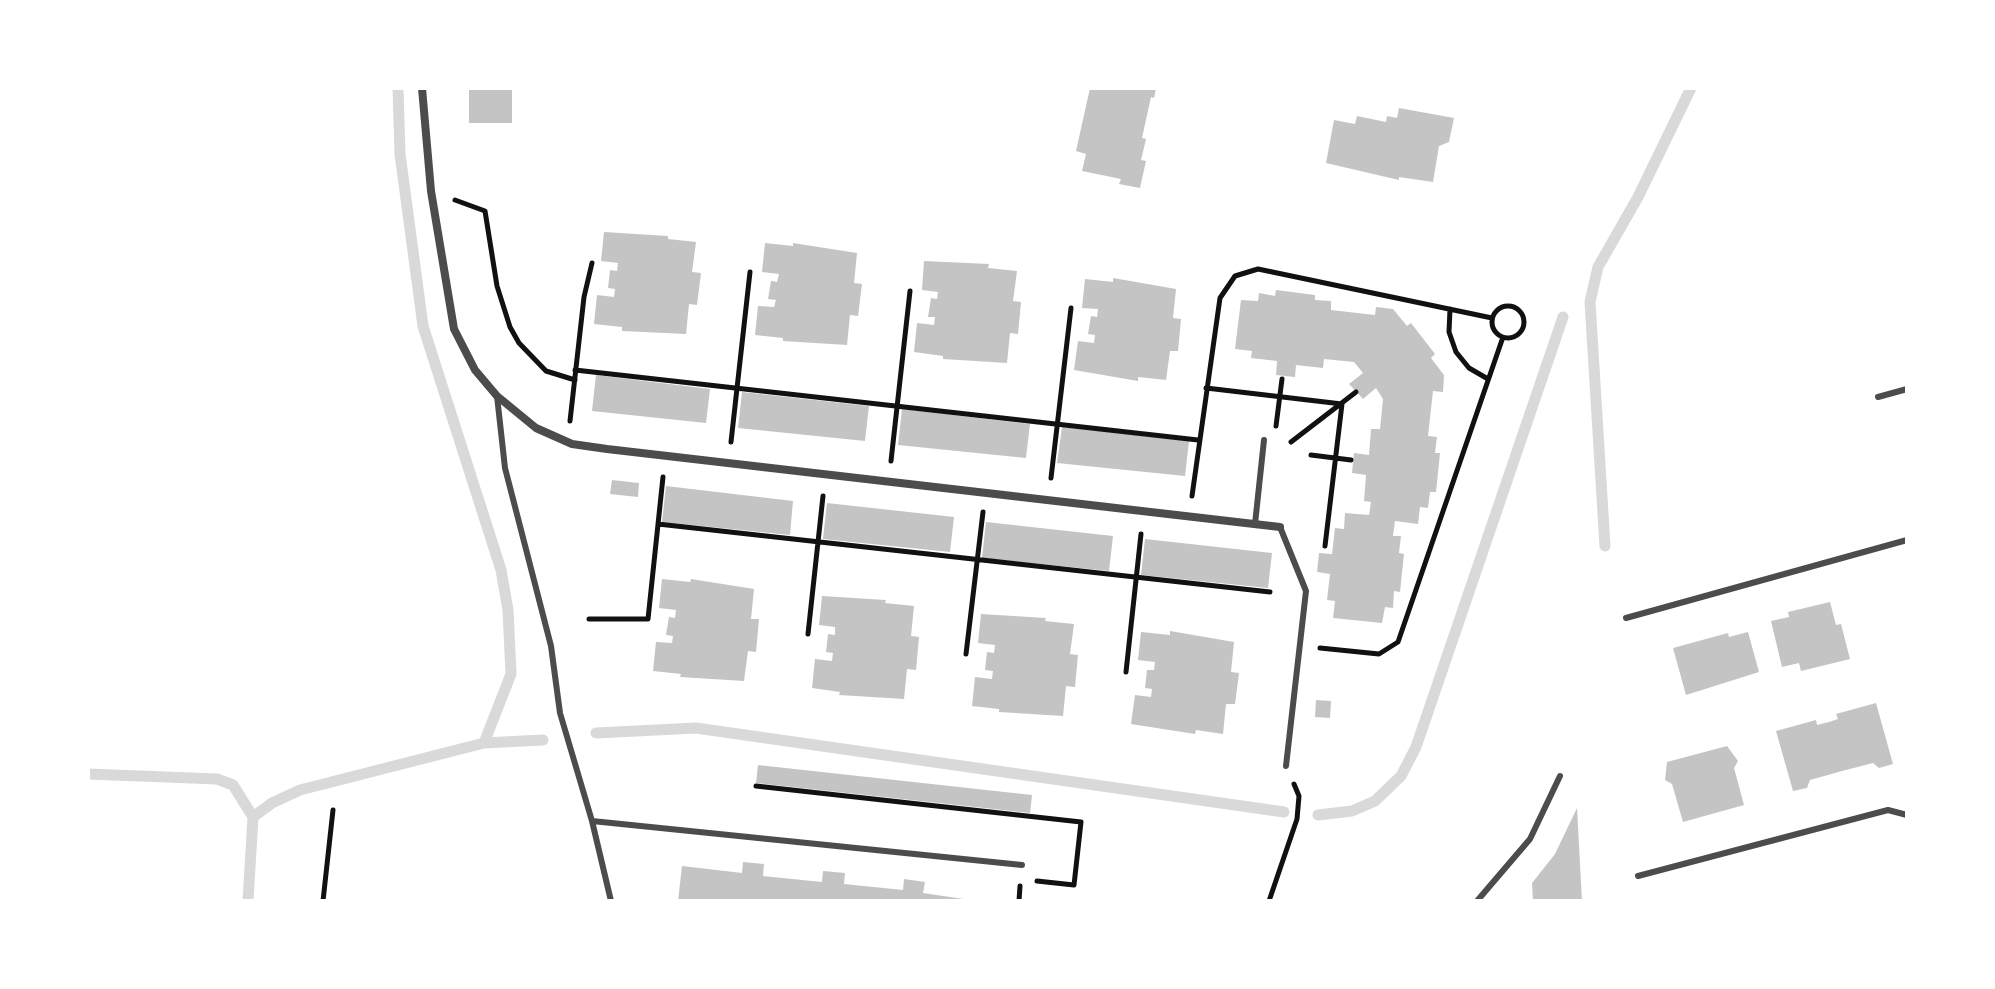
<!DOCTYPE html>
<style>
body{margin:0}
#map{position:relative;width:1995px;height:989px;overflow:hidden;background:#fff;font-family:Manrope,sans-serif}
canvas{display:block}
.frame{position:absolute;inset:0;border:90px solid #fff;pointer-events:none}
</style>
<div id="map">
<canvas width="1995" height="989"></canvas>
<div class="frame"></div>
</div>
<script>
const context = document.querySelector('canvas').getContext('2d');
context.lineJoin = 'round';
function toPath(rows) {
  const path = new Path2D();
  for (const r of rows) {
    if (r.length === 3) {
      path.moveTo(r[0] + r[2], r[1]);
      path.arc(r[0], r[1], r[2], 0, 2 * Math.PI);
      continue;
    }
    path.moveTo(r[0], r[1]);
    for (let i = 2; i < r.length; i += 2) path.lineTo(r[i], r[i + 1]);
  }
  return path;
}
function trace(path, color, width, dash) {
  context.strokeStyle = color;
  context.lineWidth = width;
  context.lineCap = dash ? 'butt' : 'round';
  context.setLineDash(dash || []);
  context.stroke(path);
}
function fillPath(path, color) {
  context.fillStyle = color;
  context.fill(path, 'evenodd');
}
trace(toPath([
 [398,88,400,154,423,326,501,570,508,610,511,674,484,743],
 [1605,546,1590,302,1598,267,1638,197,1691,88],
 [596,733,696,728,1284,812],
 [88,774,217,779,233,785,253,817],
 [1318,815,1352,811,1375,801,1401,776,1416,747,1563,317],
 [248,901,253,817,272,803,300,790,484,743,543,740]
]), '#d9d9d9', 11);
fillPath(toPath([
 [469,88,512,88,512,123,469,123],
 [1090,88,1156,88,1154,98,1151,97,1142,138,1146,139,1141,160,1146,161,1140,188,1119,184,1121,179,1082,171,1086,154,1076,151],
 [1399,108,1454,118,1449,142,1439,146,1433,182,1399,177,1399,180,1326,163,1334,120,1355,124,1357,116,1386,122,1387,116,1397,118],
 [604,232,668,236,668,239,696,242,692,272,701,273,697,305,689,304,686,334,622,331,622,327,594,324,597,295,614,297,615,289,608,288,610,270,617,271,618,263,601,261],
 [765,243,793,246,793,243,857,253,854,283,862,284,858,316,850,315,847,345,783,341,783,338,755,335,758,306,774,307,776,300,768,299,771,281,777,282,779,274,762,272],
 [924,261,989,264,988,268,1017,271,1013,301,1021,302,1018,334,1010,333,1007,363,943,359,943,356,914,352,917,323,934,325,935,317,928,317,931,298,937,299,938,292,922,290],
 [1113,278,1176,289,1173,318,1181,319,1178,351,1170,351,1166,380,1138,377,1138,381,1074,370,1078,341,1094,343,1095,335,1088,334,1091,316,1097,317,1098,309,1082,308,1085,279,1113,282],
 [1276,290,1315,295,1315,300,1331,301,1331,310,1375,315,1376,307,1393,309,1407,326,1411,323,1435,354,1431,358,1444,375,1443,392,1433,391,1428,436,1437,437,1435,453,1440,453,1436,492,1430,492,1428,508,1420,507,1418,524,1395,521,1393,536,1401,536,1399,553,1404,554,1400,592,1394,591,1393,608,1385,607,1382,623,1333,618,1335,601,1327,600,1330,574,1317,572,1319,553,1332,554,1335,528,1344,529,1345,513,1369,515,1371,502,1364,501,1366,475,1352,473,1354,453,1369,455,1371,429,1380,429,1383,399,1376,388,1363,399,1349,384,1363,373,1354,362,1324,359,1323,368,1296,365,1295,377,1276,375,1277,361,1251,358,1252,351,1235,349,1241,300,1258,301,1259,293,1275,296],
 [596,375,710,389,706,423,592,411],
 [742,392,869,406,865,441,738,428],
 [902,409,1030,424,1026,458,898,445],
 [1062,427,1189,441,1185,476,1057,463],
 [612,480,639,483,638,497,610,494],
 [666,486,793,501,790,535,662,522],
 [827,503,954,517,950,552,823,539],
 [986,522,1113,536,1109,571,982,558],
 [1145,539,1272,553,1268,588,1141,575],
 [662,579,690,582,691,579,754,589,751,619,759,619,756,652,748,651,744,681,680,677,681,674,653,671,656,642,672,643,673,636,666,635,669,617,675,618,676,610,659,608],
 [822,596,886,600,885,603,914,606,911,636,919,637,916,670,907,669,904,699,839,695,840,692,812,688,815,659,832,661,833,653,826,652,828,634,835,635,835,627,819,625],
 [1830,602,1836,625,1841,624,1850,659,1801,671,1799,663,1782,667,1771,621,1789,617,1788,612],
 [981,614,1046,618,1045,621,1074,624,1070,654,1078,655,1075,687,1066,686,1063,716,999,712,999,709,972,706,975,677,992,679,993,671,985,670,987,652,994,653,995,645,978,643],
 [1170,631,1234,642,1231,672,1239,673,1235,704,1226,704,1223,734,1196,730,1195,734,1131,724,1135,695,1151,697,1152,689,1145,688,1147,670,1154,670,1155,662,1138,660,1141,632,1170,635],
 [1748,632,1759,672,1686,695,1673,648,1728,633,1729,637],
 [1316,700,1331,701,1330,718,1315,717],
 [1876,703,1893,764,1879,768,1873,763,1842,771,1810,780,1807,788,1793,791,1776,731,1816,720,1817,725,1829,722,1838,719,1836,714],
 [1727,746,1738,761,1734,768,1744,805,1683,822,1672,784,1665,780,1667,762],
 [758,765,1032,795,1030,813,756,783],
 [1577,808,1582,901,1533,901,1532,883,1555,854],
 [743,862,764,864,763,876,822,882,823,871,845,873,844,884,903,890,904,879,925,882,923,893,977,901,678,901,682,866,742,873]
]), '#c4c4c4');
trace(toPath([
 [455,200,485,211,497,286,510,327,519,343,546,371,575,380],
 [1508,322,16],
 [1450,309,1449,332,1456,352,1469,368,1488,379],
 [575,370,1198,440],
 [1206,388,1342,404,1325,546],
 [570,421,584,297,592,263],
 [1276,426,1282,379],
 [731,442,750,272],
 [1291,442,1356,392],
 [1311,455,1351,460],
 [891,461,910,291],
 [1051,478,1071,308],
 [1192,496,1220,298,1235,276,1258,269,1492,318],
 [658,524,1270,592],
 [589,619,648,619,663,477],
 [808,634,823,496],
 [1320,648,1379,654,1398,642,1503,337],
 [966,654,983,512],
 [1126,672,1141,534],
 [756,786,1081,822,1074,885,1037,881],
 [323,901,333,810],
 [1019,901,1020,886],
 [1269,901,1297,819,1299,796,1294,784]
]), '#111', 5);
trace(toPath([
 [497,396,505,468,551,646,560,713,592,821,611,901],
 [1878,397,1907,389],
 [1255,524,1264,440],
 [1280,527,1306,591,1286,766],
 [1626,618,1907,540],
 [592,821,1022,865],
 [1638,876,1888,810,1907,815],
 [1477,901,1530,839,1560,776]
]), '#4c4c4c', 6);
trace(toPath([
 [422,88,431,191,454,329,475,370,497,396,536,428,572,444,607,449,1280,527]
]), '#4c4c4c', 8);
</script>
